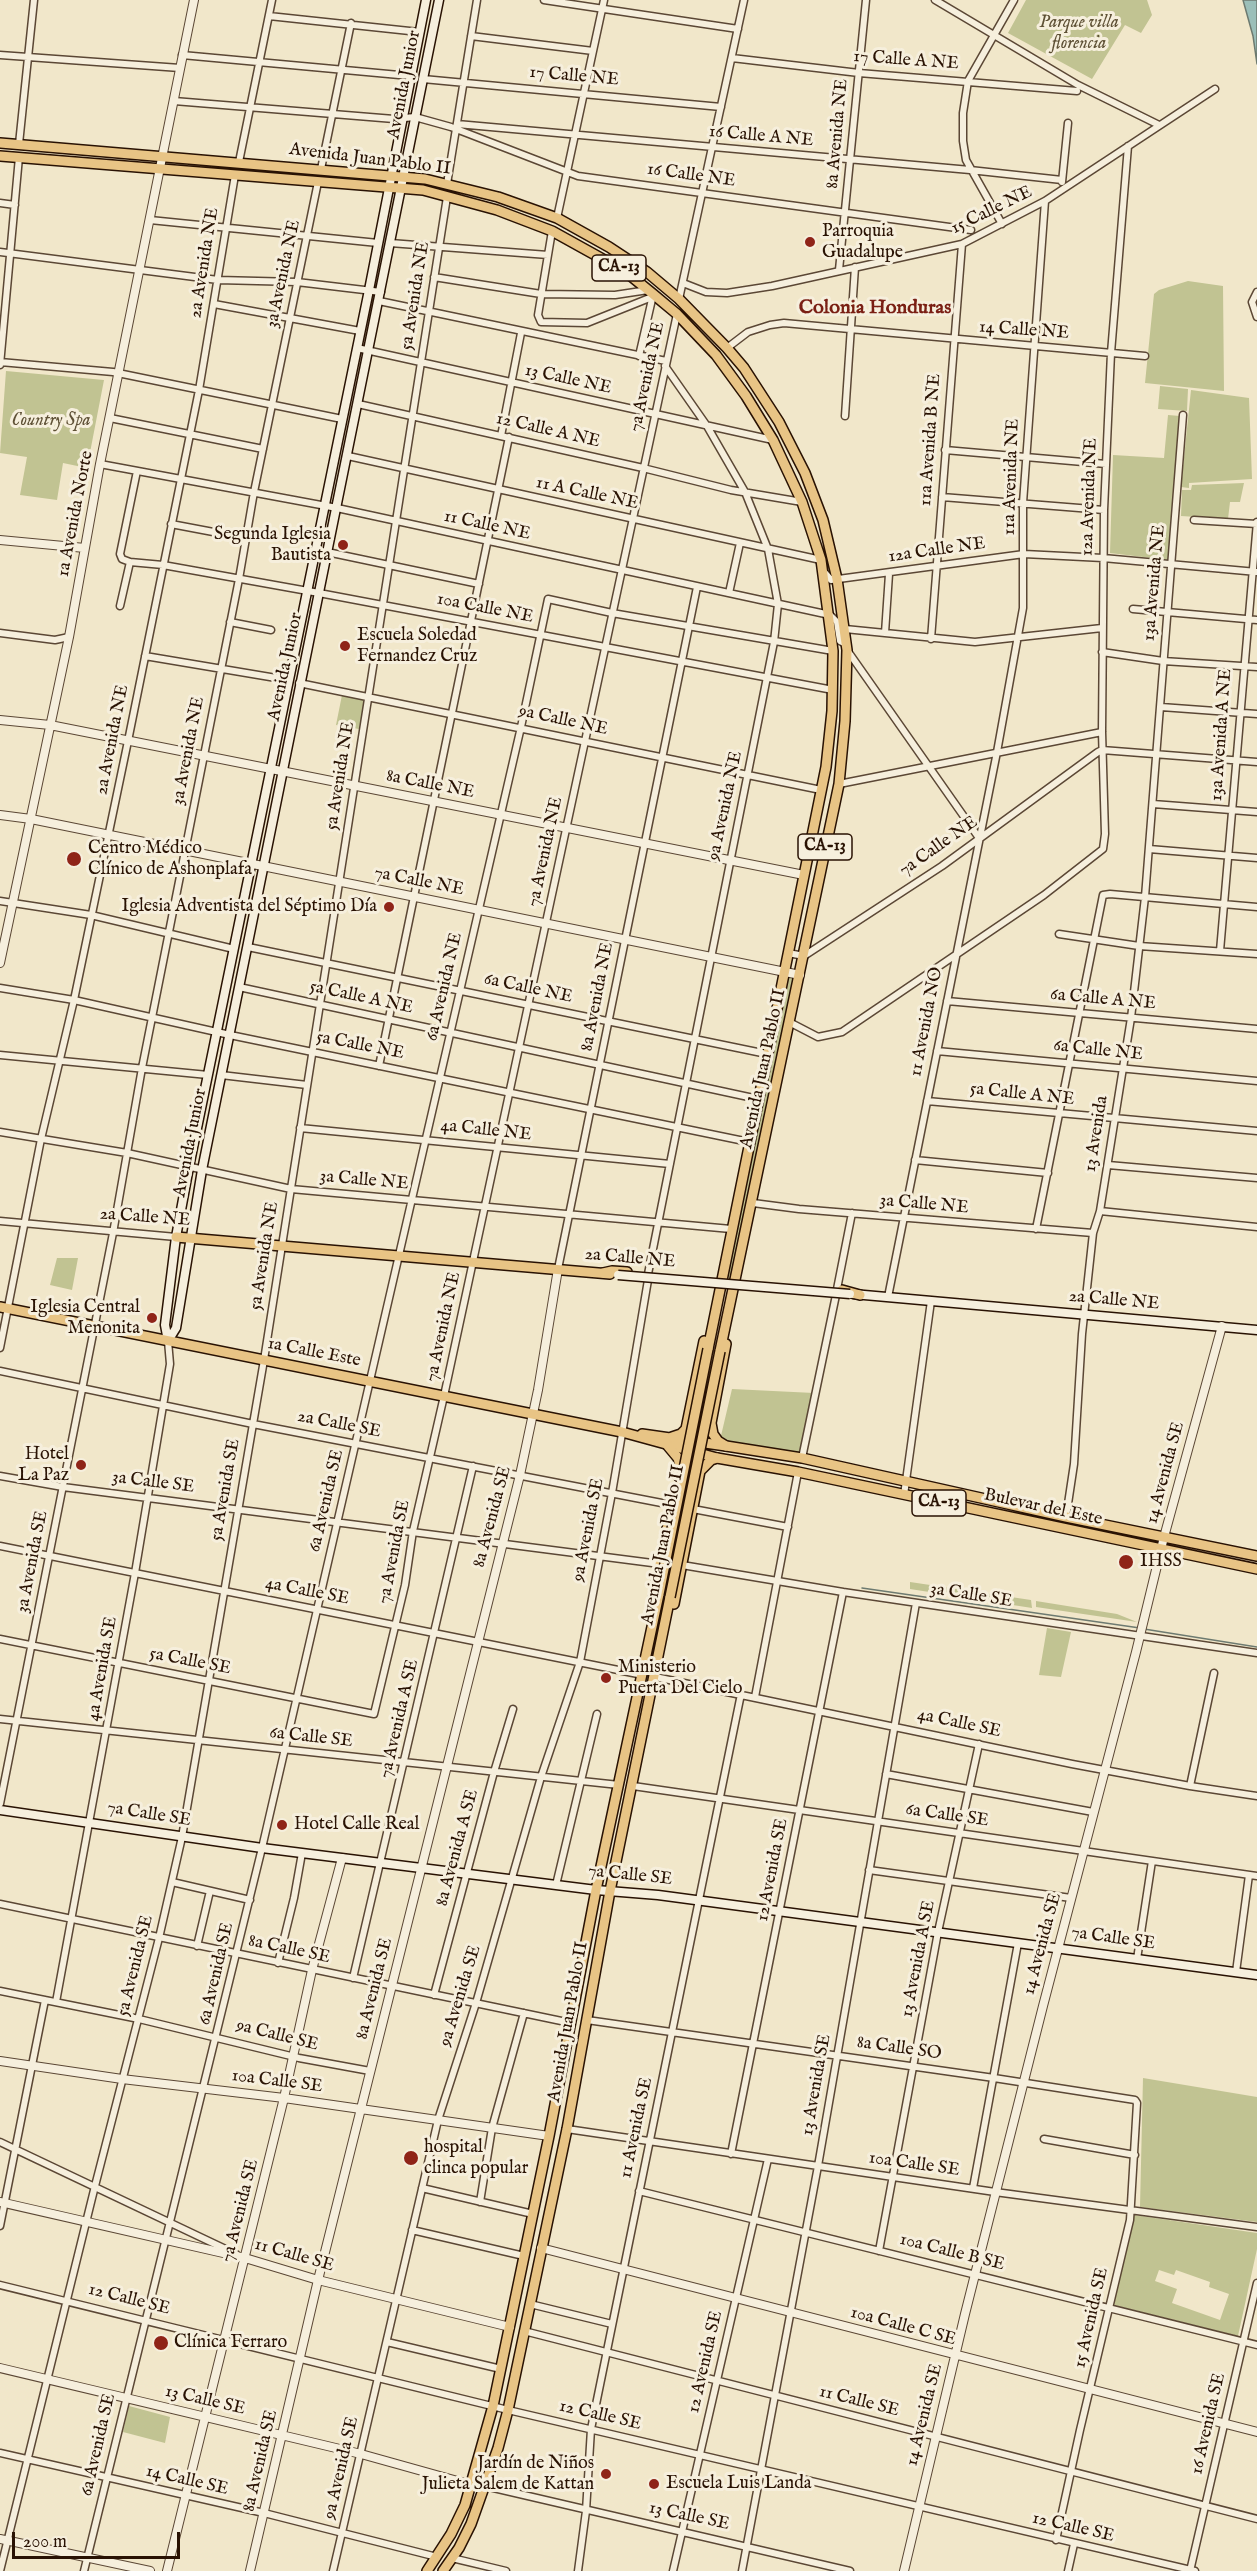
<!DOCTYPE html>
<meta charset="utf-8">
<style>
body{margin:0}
#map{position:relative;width:1257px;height:2571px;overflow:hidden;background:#f1e7ca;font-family:"IM FELL English",serif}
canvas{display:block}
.scale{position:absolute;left:12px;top:2532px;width:168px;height:27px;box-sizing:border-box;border:3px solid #291203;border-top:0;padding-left:8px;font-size:18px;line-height:21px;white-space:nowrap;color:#291203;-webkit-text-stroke:4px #f6efdd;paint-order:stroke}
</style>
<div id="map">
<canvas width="1257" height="2571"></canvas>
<div class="scale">200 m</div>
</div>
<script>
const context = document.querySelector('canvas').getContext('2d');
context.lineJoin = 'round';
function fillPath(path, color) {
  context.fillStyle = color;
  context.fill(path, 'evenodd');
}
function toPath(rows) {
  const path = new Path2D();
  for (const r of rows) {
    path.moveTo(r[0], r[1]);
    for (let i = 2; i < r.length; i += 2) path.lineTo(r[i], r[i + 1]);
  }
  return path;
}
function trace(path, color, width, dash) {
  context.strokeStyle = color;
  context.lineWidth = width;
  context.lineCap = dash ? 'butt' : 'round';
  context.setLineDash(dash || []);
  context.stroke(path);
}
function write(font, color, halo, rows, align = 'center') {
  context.font = font + ' "IM FELL English",serif';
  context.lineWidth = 6;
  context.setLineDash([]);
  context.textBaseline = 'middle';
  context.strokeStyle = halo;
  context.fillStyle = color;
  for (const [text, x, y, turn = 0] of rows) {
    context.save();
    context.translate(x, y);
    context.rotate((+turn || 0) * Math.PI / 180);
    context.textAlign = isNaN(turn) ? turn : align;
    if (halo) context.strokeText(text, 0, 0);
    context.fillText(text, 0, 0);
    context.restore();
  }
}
fillPath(toPath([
 [1026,0,1147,0,1152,15,1141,33,1125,25,1092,79,1008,33],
 [1188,281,1223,286,1224,391,1145,383,1154,294,1159,290],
 [6,371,104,380,87,468,63,463,57,500,20,495,27,457,0,453],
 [1160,386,1188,389,1187,411,1158,409],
 [1191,390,1249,398,1252,479,1189,483,1189,488,1181,487],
 [1168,415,1180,416,1168,560,1110,553,1113,455,1164,458],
 [1244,483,1240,502,1230,502,1228,519,1181,516,1182,490,1191,490,1192,485],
 [342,695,365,699,359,729,336,725],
 [784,972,800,975,735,1282,721,1280],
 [57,1258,78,1258,72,1290,50,1285],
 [732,1389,814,1393,800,1455,720,1440],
 [910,1582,1031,1600,1032,1608,910,1589],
 [1036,1601,1117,1614,1137,1622,1036,1607],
 [1047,1628,1071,1632,1061,1677,1039,1675],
 [1143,2078,1257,2097,1257,2222,1140,2207],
 [1134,2215,1257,2233,1257,2249,1238,2336,1114,2305],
 [1159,2270,1174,2275,1176,2270,1210,2282,1209,2287,1229,2294,1220,2320,1172,2303,1177,2289,1155,2281],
 [129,2406,170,2417,165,2443,123,2432]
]), '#c1c392');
const water = toPath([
 [1243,0,1257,0,1257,64,1253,36,1243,0]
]);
fillPath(water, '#9bbfb9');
trace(water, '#6d7a70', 1.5);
trace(toPath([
 [862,1588,1140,1628],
 [1144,1629,1257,1647]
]), '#6d7a70', 1.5);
const minor = toPath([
 [544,0,738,29],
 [935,0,1078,85,1159,125],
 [269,16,419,32],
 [471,36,593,51],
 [0,55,180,68],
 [182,55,410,76],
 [732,58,859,73,1077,91],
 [423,79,721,107],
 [174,101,394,119,415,117,451,127,578,176,971,230],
 [457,124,970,170,1062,180],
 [19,144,34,0],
 [239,162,272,0],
 [321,169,351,23],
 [1062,182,1068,123],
 [447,184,477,0],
 [0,203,15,205],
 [557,218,604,0],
 [150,220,378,243],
 [1002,224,966,160,963,141,963,113,968,81,1014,0],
 [552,231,538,315,541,322,587,323,652,297],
 [390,243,548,255],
 [0,252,218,280,297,282,381,292],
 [839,270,866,0],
 [434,277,541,294,615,295,648,290],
 [683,283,706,292,727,293,772,286,962,244,1045,201,1215,89],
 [1257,292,1252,302,1257,317],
 [679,299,744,0],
 [379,301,666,361],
 [214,304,360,331],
 [357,348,773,440],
 [727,348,748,332,770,325,784,323,1145,356],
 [639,356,653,295],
 [0,362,113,372,342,419],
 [0,365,19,157],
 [358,404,643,468,731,490,802,502],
 [845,416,855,267],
 [110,418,263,449],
 [501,436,521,333],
 [945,450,1106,464],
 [348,456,821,560],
 [100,464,337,508,830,615,837,622,840,641,846,644],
 [137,471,120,554,122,559,130,562,163,565,319,593,833,690],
 [942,497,1104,510],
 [1194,520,1257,524],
 [171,524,245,538],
 [327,552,479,584],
 [825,573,831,580,1024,554,1103,558,1257,572],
 [729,593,740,543],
 [120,606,130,562],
 [1133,609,1257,620],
 [230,622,271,630],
 [845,629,975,642,1102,628],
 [0,633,55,640,69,637],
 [885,633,889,574],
 [931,639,962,244],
 [847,650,979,838],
 [1102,652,1163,661,1257,667],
 [145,656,288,680],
 [299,683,821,790],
 [1161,707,1257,714],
 [839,784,1102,732],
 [1153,804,1257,812],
 [1149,849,1257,858],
 [0,901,91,915,234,949],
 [1059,934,1139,946,1257,954],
 [248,947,767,1054],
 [1220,951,1257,522],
 [788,953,804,956,942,866,1098,752,1102,750,1257,762],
 [239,987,758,1099],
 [0,988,74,1000,230,1035,749,1142],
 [947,1001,1257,1029],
 [791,1023,818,1037,842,1032,1044,895,1103,849,1105,834,1102,732,1104,510,1111,353,1128,146],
 [937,1051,1257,1081],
 [0,1055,208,1075],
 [379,1066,509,437],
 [221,1075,307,1085],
 [927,1101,1257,1131],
 [300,1128,670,1164],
 [0,1132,127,1153,291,1189,731,1229],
 [915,1160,1048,1173],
 [1108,1165,1257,1178],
 [753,1203,799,1209,1093,1233],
 [1100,1211,1257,1227],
 [0,1221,176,1237],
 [1036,1229,1103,895,1110,894,1257,907],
 [558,1269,697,587],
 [648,1274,774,642,778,604,768,549,745,492,707,426,665,366],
 [837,1289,852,1213],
 [888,1297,997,752,1023,608,1023,503,1045,201],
 [0,1348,41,1139,74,1000,128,741,199,390,235,175],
 [0,1371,253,1424,672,1505],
 [802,1458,836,1295],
 [0,1476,63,1487,660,1564],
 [904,1495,931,1301],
 [693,1509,788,1527],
 [1066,1517,1074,1464,1082,1334,1093,1233,1100,1211,1131,1018,1145,897,1183,415],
 [0,1546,643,1675],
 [682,1565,843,1592,1257,1653],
 [0,1639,374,1714,405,1585,413,1531,444,1396,677,314],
 [655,1677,1072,1764,1190,1786,1257,1796],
 [755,1697,798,1472],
 [0,1719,619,1785],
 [886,1774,1093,1812],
 [633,1786,1257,1876],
 [1190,1786,1214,1673],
 [0,1804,113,1233,142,1068,239,579,254,492,318,182],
 [869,1870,1071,1898],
 [172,1882,250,1900],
 [556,1885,597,1714],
 [0,1904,571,2023],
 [197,1946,210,1891],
 [1137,1959,1152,1861],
 [278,1963,294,1898,302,1853],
 [1236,1972,1249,1875],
 [353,1978,473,1466],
 [0,1991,139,2019,299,2058,370,2071],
 [434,1995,494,1772,513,1709],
 [56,2002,135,1573,170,1364,168,1341],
 [587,2020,994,2078,1135,2100,1137,2103,1130,2220,1080,2430,1056,2540],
 [567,2129,995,2192,1257,2227],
 [1044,2139,1135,2155],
 [0,2142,236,2254],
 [731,2154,843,1592],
 [422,2188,533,2214],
 [973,2188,1018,1943],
 [639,2191,1257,2345],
 [480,2202,492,2128,524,2013],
 [0,2226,45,2000],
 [412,2230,524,2256],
 [879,2251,938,1932,979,1744],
 [0,2285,508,2410,1195,2571],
 [530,2304,612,2324],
 [524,2331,1257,2519],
 [387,2342,501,2369],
 [0,2453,264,2513,437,2557],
 [485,2486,850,2571],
 [452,2558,506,2571],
 [0,2571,95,2186,159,1938,182,1837,264,1360,447,197],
 [84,2571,262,1848,521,727,548,599,612,613,833,651],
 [333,2571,438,2120,476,2003,541,1777,580,1662,612,1493,648,1280],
 [578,2571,586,2511,591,2429,741,1694],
 [673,2571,768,2159],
 [742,2571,818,2166,916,1603],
 [1068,2571,1074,2544],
 [1190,2571,1257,2283]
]);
const tertiary = toPath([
 [0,540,85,548],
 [0,720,50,725,804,875],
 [0,815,31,819,800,975],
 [0,963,69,637,100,464,194,0],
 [0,2061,122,2079,284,2098,549,2136],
 [0,2202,245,2258,318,2280,510,2327],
 [541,2248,1257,2432],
 [0,2368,361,2454,472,2485],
 [0,2539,150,2571],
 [167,2571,284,2098,312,1970,342,1858],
 [250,2571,318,2280,520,1475,538,1390,558,1269],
 [904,2571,965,2314,1043,2006,1136,1652,1164,1537,1222,1326]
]);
const secondary = toPath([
 [853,1294,1257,1330],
 [168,1341,176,1328,202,1170,439,0],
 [168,1341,165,1325,176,1237,189,1167,369,290,426,0],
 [0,1810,262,1848,596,1890,658,1895,1257,1975]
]);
const primary = toPath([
 [176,1237,610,1274],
 [0,1307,622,1432,717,1458],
 [642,1434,726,1446]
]);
const trunk = toPath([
 [0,143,425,179,498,197,557,218,609,247,647,272,679,299,727,348,744,368,779,422,805,473,823,520,837,579,847,650,845,721,839,784,720,1351],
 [0,156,423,190,497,210,552,231,626,272,653,294,677,314,716,355,746,396,773,440,802,502,821,560,833,651,832,711,826,767,708,1349],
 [603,1273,612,1271,627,1272],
 [842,1290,860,1295],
 [726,1344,711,1423,713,1434,718,1441,726,1446,802,1458,1066,1517,1257,1556],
 [672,1437,681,1434,686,1429,704,1341],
 [668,1446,678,1458,680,1466,678,1476],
 [653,1600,669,1519],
 [674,1604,700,1471,711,1460,717,1458,798,1472,1257,1569],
 [427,2571,451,2534,465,2505,493,2406,549,2136,596,1890,659,1594],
 [443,2571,459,2548,471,2524,498,2448,508,2410,567,2129,610,1891,670,1597]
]);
trace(minor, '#5b4735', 9);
trace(tertiary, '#5b4735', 10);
trace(secondary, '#291203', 11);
trace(primary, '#291203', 12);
trace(trunk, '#291203', 12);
trace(minor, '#f6efdd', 6);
trace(tertiary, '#f6efdd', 8);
trace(secondary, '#f6efdd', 8);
trace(primary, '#e8c485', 9);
trace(trunk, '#e8c485', 9);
const secondaryBridge = toPath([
 [618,1275,850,1294]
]);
const trunkBridge = toPath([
 [659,1594,708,1349],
 [670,1597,720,1351]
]);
trace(secondaryBridge, '#291203', 11, []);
trace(trunkBridge, '#291203', 12, []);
trace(secondaryBridge, '#f6efdd', 8);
trace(trunkBridge, '#e8c485', 9);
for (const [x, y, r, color] of [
 [810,242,6,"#8f2418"],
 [343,545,6,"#8f2418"],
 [345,646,6,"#8f2418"],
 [74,859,8,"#8f2418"],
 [389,907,6,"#8f2418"],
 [152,1318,6,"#8f2418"],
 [81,1465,6,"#8f2418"],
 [1126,1562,8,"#8f2418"],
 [606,1678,6,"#8f2418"],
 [282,1825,6,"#8f2418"],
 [411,2158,8,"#8f2418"],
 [161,2343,8,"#8f2418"],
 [606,2474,6,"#8f2418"],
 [654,2484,6,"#8f2418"]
]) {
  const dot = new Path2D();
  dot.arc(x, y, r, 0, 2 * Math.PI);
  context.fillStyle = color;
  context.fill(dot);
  trace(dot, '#f6efdd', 2);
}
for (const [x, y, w] of [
 [619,268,54],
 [825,847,54],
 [939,1503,54]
]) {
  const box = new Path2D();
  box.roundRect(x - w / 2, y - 13, w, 26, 4.5);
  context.fillStyle = '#f6efdd';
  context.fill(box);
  trace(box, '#291203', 1.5);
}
write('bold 16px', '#291203', null, [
 ["CA-13",619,268],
 ["CA-13",825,847],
 ["CA-13",939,1503]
]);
write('italic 18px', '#5e5035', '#f6efdd', [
 ["Parque villa",1079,23],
 ["florencia",1079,44],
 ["Country Spa",51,421]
]);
write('18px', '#291203', '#f6efdd', [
 ["17 Calle A NE",906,61,4],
 ["17 Calle NE",574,77,5],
 ["Avenida Junior",405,85,-79],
 ["8a Avenida NE",838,134,-85],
 ["16 Calle A NE",761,137,5],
 ["Avenida Juan Pablo II",370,160,7],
 ["16 Calle NE",691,176,8],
 ["15 Calle NE",992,211,-26],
 ["2a Avenida NE",205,263,-81],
 ["3a Avenida NE",284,274,-78],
 ["5a Avenida NE",416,296,-81],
 ["14 Calle NE",1024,331,4],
 ["7a Avenida NE",648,377,-78],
 ["13 Calle NE",568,380,12],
 ["12 Calle A NE",548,431,13],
 ["11a Avenida B NE",931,440,-86],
 ["11a Avenida NE",1012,477,-88],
 ["11 A Calle NE",587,494,12],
 ["12a Avenida NE",1090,497,-88],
 ["1a Avenida Norte",76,514,-79],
 ["11 Calle NE",487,526,12],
 ["12a Calle NE",937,551,-8],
 ["13a Avenida NE",1155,583,-85],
 ["10a Calle NE",485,609,11],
 ["Avenida Junior",286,667,-78],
 ["9a Calle NE",563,721,12],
 ["13a Avenida A NE",1222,735,-86],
 ["2a Avenida NE",113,740,-79],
 ["3a Avenida NE",189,751,-79],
 ["5a Avenida NE",341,776,-81],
 ["8a Calle NE",430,785,11],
 ["9a Avenida NE",726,806,-78],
 ["7a Calle NE",939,847,-35],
 ["7a Avenida NE",546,852,-78],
 ["7a Calle NE",419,882,11],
 ["6a Avenida NE",445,987,-77],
 ["6a Calle NE",528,989,12],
 ["8a Avenida NE",598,997,-79],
 ["5a Calle A NE",361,998,12],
 ["6a Calle A NE",1103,1000,5],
 ["11 Avenida NO",927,1022,-79],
 ["5a Calle NE",360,1046,11],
 ["6a Calle NE",1098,1051,6],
 ["Avenida Juan Pablo II",764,1069,-78],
 ["5a Calle A NE",1022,1095,6],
 ["4a Calle NE",486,1131,6],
 ["13 Avenida",1097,1134,-81],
 ["Avenida Junior",191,1143,-79],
 ["3a Calle NE",364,1181,5],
 ["3a Calle NE",924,1205,5],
 ["2a Calle NE",145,1218,4],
 ["5a Avenida NE",265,1256,-81],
 ["2a Calle NE",630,1259,5],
 ["2a Calle NE",1114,1301,5],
 ["7a Avenida NE",444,1327,-78],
 ["1a Calle Este",314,1353,11],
 ["2a Calle SE",339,1425,11],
 ["14 Avenida SE",1166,1473,-75],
 ["3a Calle SE",153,1483,7],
 ["5a Avenida SE",226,1490,-80],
 ["6a Avenida SE",327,1501,-77],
 ["Bulevar del Este",1043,1508,12],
 ["8a Avenida SE",493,1517,-75],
 ["9a Avenida SE",589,1530,-79],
 ["Avenida Juan Pablo II",664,1545,-79],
 ["7a Avenida SE",395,1552,-79],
 ["3a Avenida SE",33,1562,-79],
 ["4a Calle SE",307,1592,11],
 ["3a Calle SE",971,1596,9],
 ["5a Calle SE",190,1662,11],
 ["4a Avenida SE",103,1669,-80],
 ["7a Avenida A SE",400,1719,-77],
 ["4a Calle SE",959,1724,12],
 ["6a Calle SE",311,1738,6],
 ["7a Calle SE",149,1815,9],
 ["6a Calle SE",947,1816,8],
 ["8a Avenida A SE",458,1848,-75],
 ["12 Avenida SE",773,1870,-79],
 ["7a Calle SE",630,1876,6],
 ["7a Calle SE",1113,1939,8],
 ["14 Avenida SE",1043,1944,-75],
 ["8a Calle SE",289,1950,12],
 ["13 Avenida A SE",919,1959,-79],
 ["5a Avenida SE",136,1966,-76],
 ["6a Avenida SE",217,1974,-77],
 ["8a Avenida SE",375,1989,-76],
 ["9a Avenida SE",461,1996,-73],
 ["Avenida Juan Pablo II",569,2022,-80],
 ["9a Calle SE",277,2036,14],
 ["8a Calle SO",899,2049,8],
 ["10a Calle SE",277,2082,7],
 ["13 Avenida SE",817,2085,-80],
 ["11 Avenida SE",637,2128,-78],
 ["10a Calle SE",914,2165,8],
 ["7a Avenida SE",241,2211,-76],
 ["10a Calle B SE",952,2253,14],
 ["11 Calle SE",294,2256,16],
 ["12 Calle SE",129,2300,14],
 ["15 Avenida SE",1092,2318,-77],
 ["10a Calle C SE",903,2327,15],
 ["12 Avenida SE",706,2362,-77],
 ["13 Calle SE",205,2401,13],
 ["11 Calle SE",859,2402,14],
 ["14 Avenida SE",925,2415,-76],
 ["12 Calle SE",600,2416,13],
 ["16 Avenida SE",1209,2424,-77],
 ["6a Avenida SE",99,2445,-77],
 ["8a Avenida SE",261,2461,-77],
 ["9a Avenida SE",342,2468,-77],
 ["14 Calle SE",187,2481,13],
 ["13 Calle SE",689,2517,12],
 ["12 Calle SE",1073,2528,13]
]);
write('18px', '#291203', '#f6efdd', [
 ["Parroquia",822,232],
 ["Guadalupe",822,253],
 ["Segunda Iglesia",331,535,"right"],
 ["Bautista",331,556,"right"],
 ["Escuela Soledad",357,636],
 ["Fernandez Cruz",357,657],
 ["Centro Médico",88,849],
 ["Clínico de Ashonplafa",88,870],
 ["Iglesia Adventista del Séptimo Día",377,907,"right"],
 ["Iglesia Central",140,1308,"right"],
 ["Menonita",140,1329,"right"],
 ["Hotel",69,1455,"right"],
 ["La Paz",69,1476,"right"],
 ["IHSS",1140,1562],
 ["Ministerio",618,1668],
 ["Puerta Del Cielo",618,1689],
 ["Hotel Calle Real",294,1825],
 ["hospital",424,2148],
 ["clinca popular",424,2169],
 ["Clínica Ferraro",174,2343],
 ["Jardín de Niños",594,2464,"right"],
 ["Julieta Salem de Kattan",594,2485,"right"],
 ["Escuela Luis Landa",666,2484]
], 'left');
write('bold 20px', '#7a1f14', '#f6efdd', [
 ["Colonia Honduras",875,309]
]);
</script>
